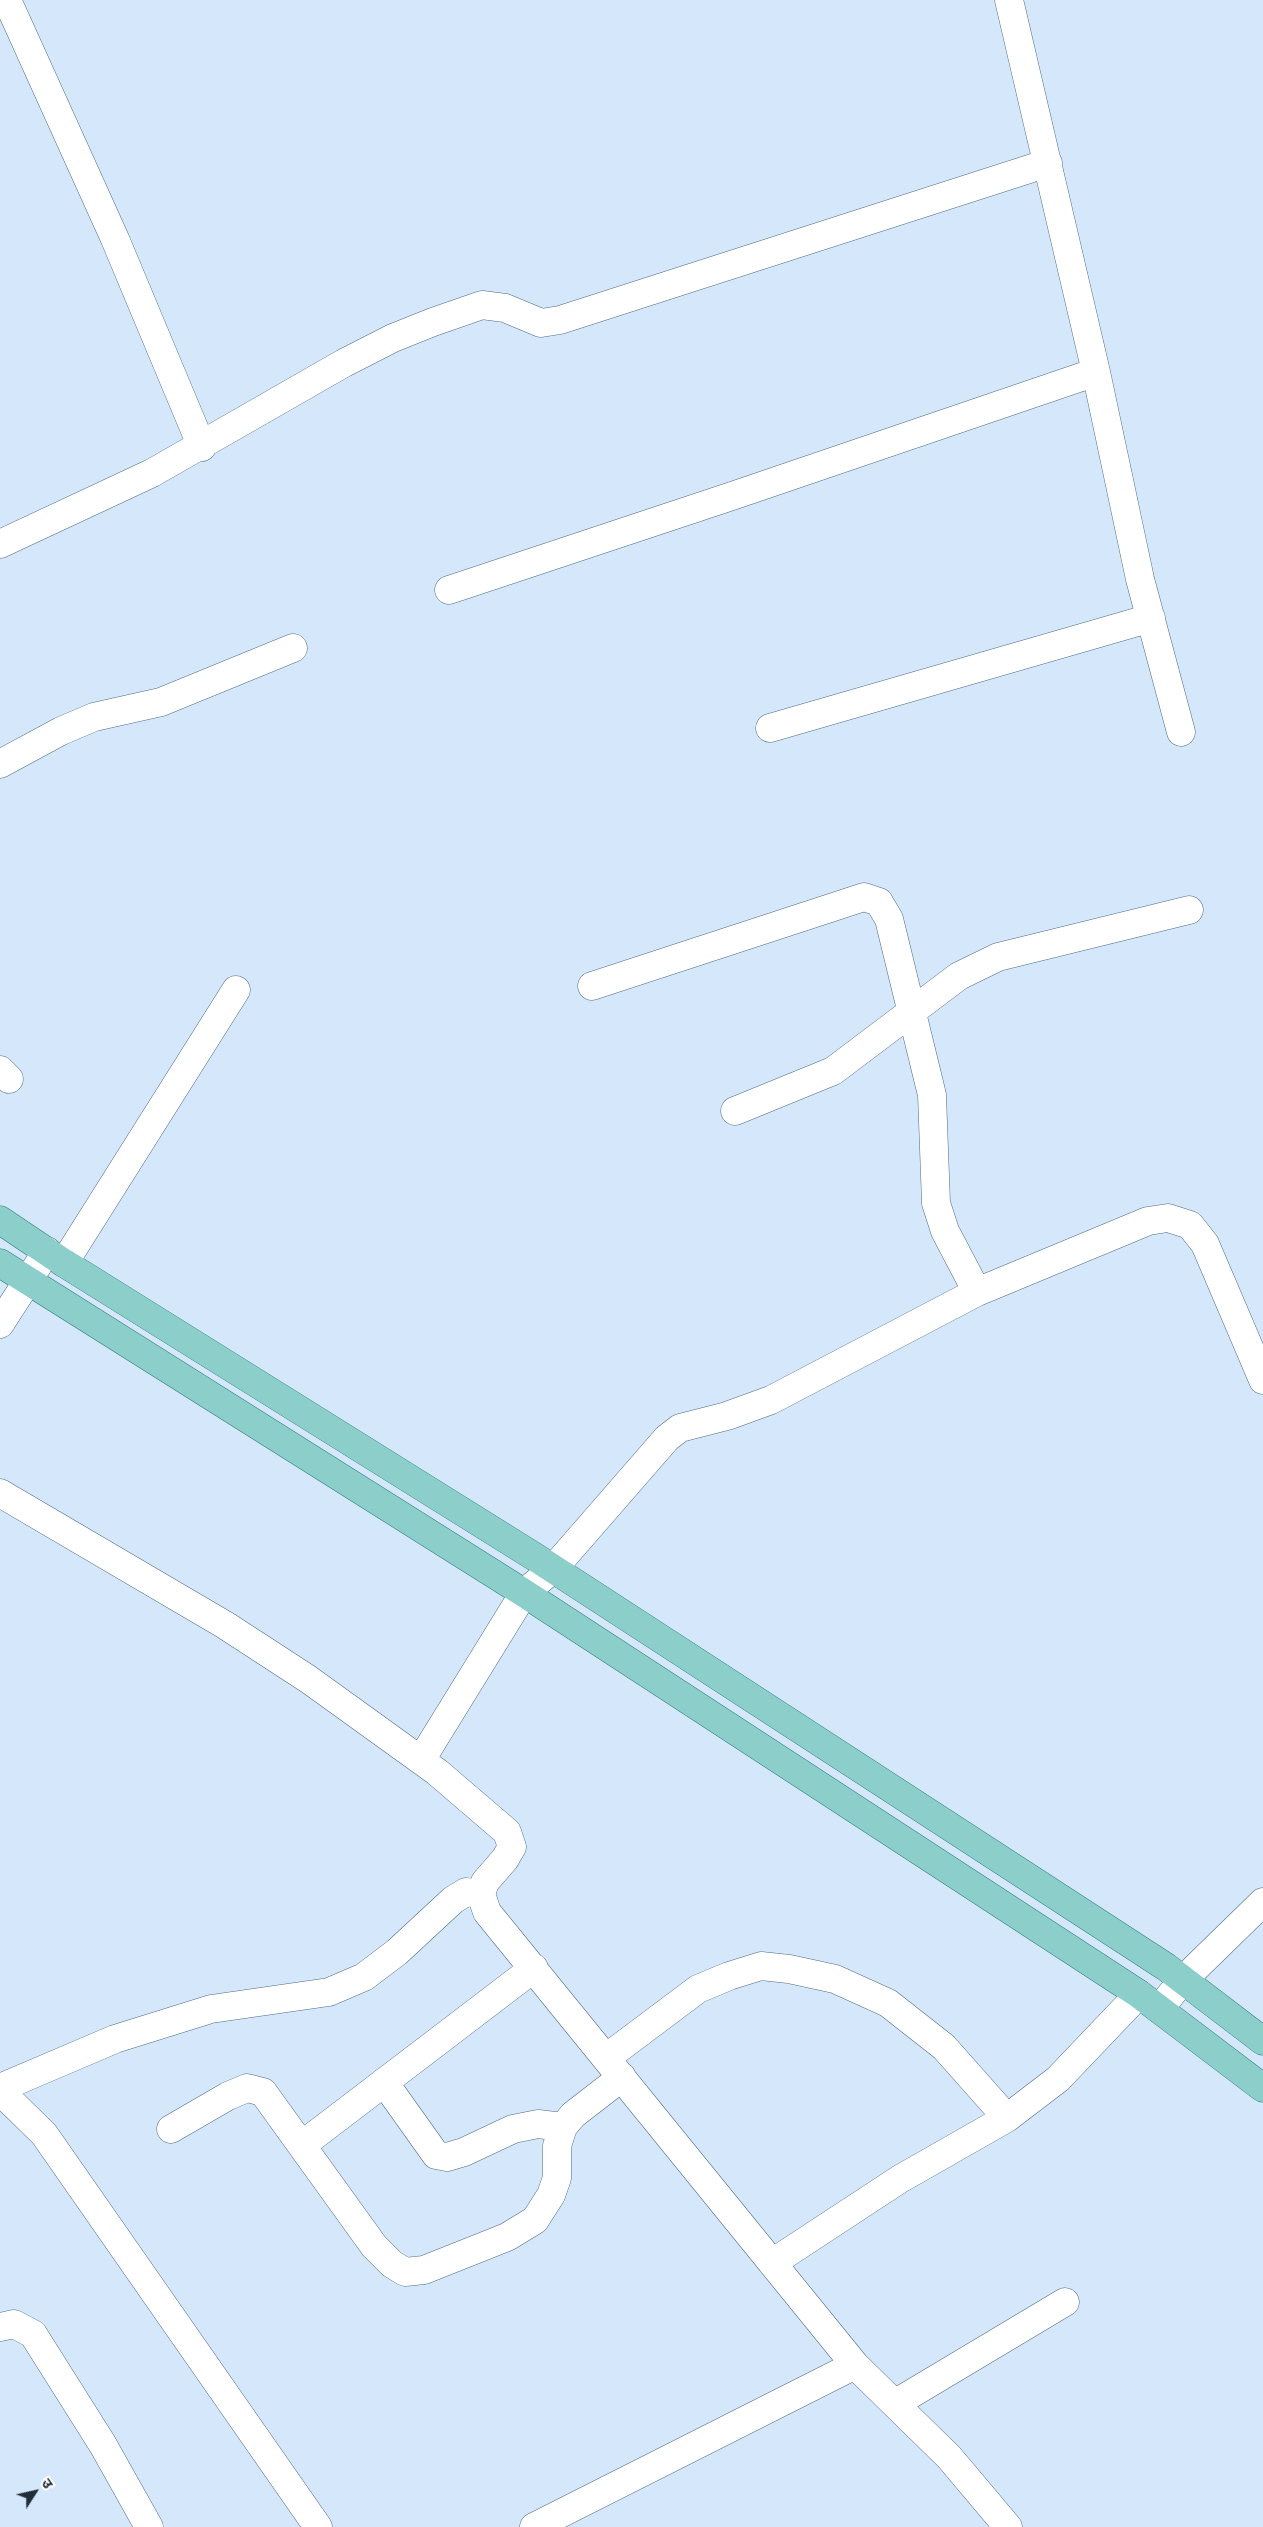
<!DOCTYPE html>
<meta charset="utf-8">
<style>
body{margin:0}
#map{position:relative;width:1263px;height:2527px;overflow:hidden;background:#d5e7fa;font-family:Montserrat,"Noto Sans Devanagari",sans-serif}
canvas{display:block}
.north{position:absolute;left:10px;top:2467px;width:50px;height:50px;-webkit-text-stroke:4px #fff;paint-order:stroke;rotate:55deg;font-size:14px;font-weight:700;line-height:20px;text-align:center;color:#212d38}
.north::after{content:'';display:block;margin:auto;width:18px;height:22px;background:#212d38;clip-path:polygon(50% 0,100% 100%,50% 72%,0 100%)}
</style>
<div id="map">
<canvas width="1263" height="2527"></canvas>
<div class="north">उ</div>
</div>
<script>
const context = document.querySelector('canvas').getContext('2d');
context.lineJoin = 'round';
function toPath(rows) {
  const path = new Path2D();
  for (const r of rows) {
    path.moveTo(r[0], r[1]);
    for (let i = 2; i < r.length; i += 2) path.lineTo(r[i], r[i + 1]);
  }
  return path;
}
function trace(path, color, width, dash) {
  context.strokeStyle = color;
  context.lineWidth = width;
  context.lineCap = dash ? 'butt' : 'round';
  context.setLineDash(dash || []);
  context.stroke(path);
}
const minor = toPath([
 [7,0,115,239,202,447],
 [1009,0,1096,372,1140,579,1181,732],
 [0,544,152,473,344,363,393,338,433,322,482,305,505,308,541,323,560,320,1048,163],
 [449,590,732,496,1096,372],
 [770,728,1151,618],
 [0,764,61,731,94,717,161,702,293,648],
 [592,986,864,897,879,902,889,919,932,1095,936,1203,945,1231,977,1292],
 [0,1070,9,1079],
 [735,1111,833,1071,959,976,998,957,1189,910],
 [64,1263,236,990],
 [0,1324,47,1251],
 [0,1493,225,1625,308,1679,437,1772,507,1832,512,1847,505,1859,485,1882,481,1894,487,1912,855,2365,949,2457,1008,2527],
 [421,1760,524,1593,553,1569,667,1438,680,1428,727,1416,771,1400,977,1292,1148,1221,1168,1218,1190,1225,1205,1244,1263,1380],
 [1159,2009,1183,1980,1263,1902],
 [606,2058,698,1989,729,1976,761,1966,789,1969,835,1979,888,2003,944,2047,1007,2118],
 [384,2082,436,2155,447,2157,464,2152,513,2129,538,2124,563,2127],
 [0,2088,115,2039,211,2009,329,1992,364,1977,397,1952,453,1900,466,1892,481,1894],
 [0,2091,44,2134,318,2527],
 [171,2129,228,2096,247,2088,263,2092,374,2246,392,2264,405,2272,424,2270,507,2237,535,2220,551,2195,557,2178,557,2146,563,2127,573,2115,622,2077],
 [302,2145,534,1968],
 [772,2263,900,2179,1007,2118,1058,2079,1139,1994],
 [0,2327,14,2324,33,2334,103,2445,149,2527],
 [896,2403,1065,2302],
 [534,2527,855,2365]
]);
const primary = toPath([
 [0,1220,64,1263,535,1557,1166,1967,1263,2041],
 [0,1263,524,1593,1139,1994,1263,2088]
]);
trace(minor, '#506b86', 29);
trace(primary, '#348180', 29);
trace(minor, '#fff', 28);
trace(primary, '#8bceca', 28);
</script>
